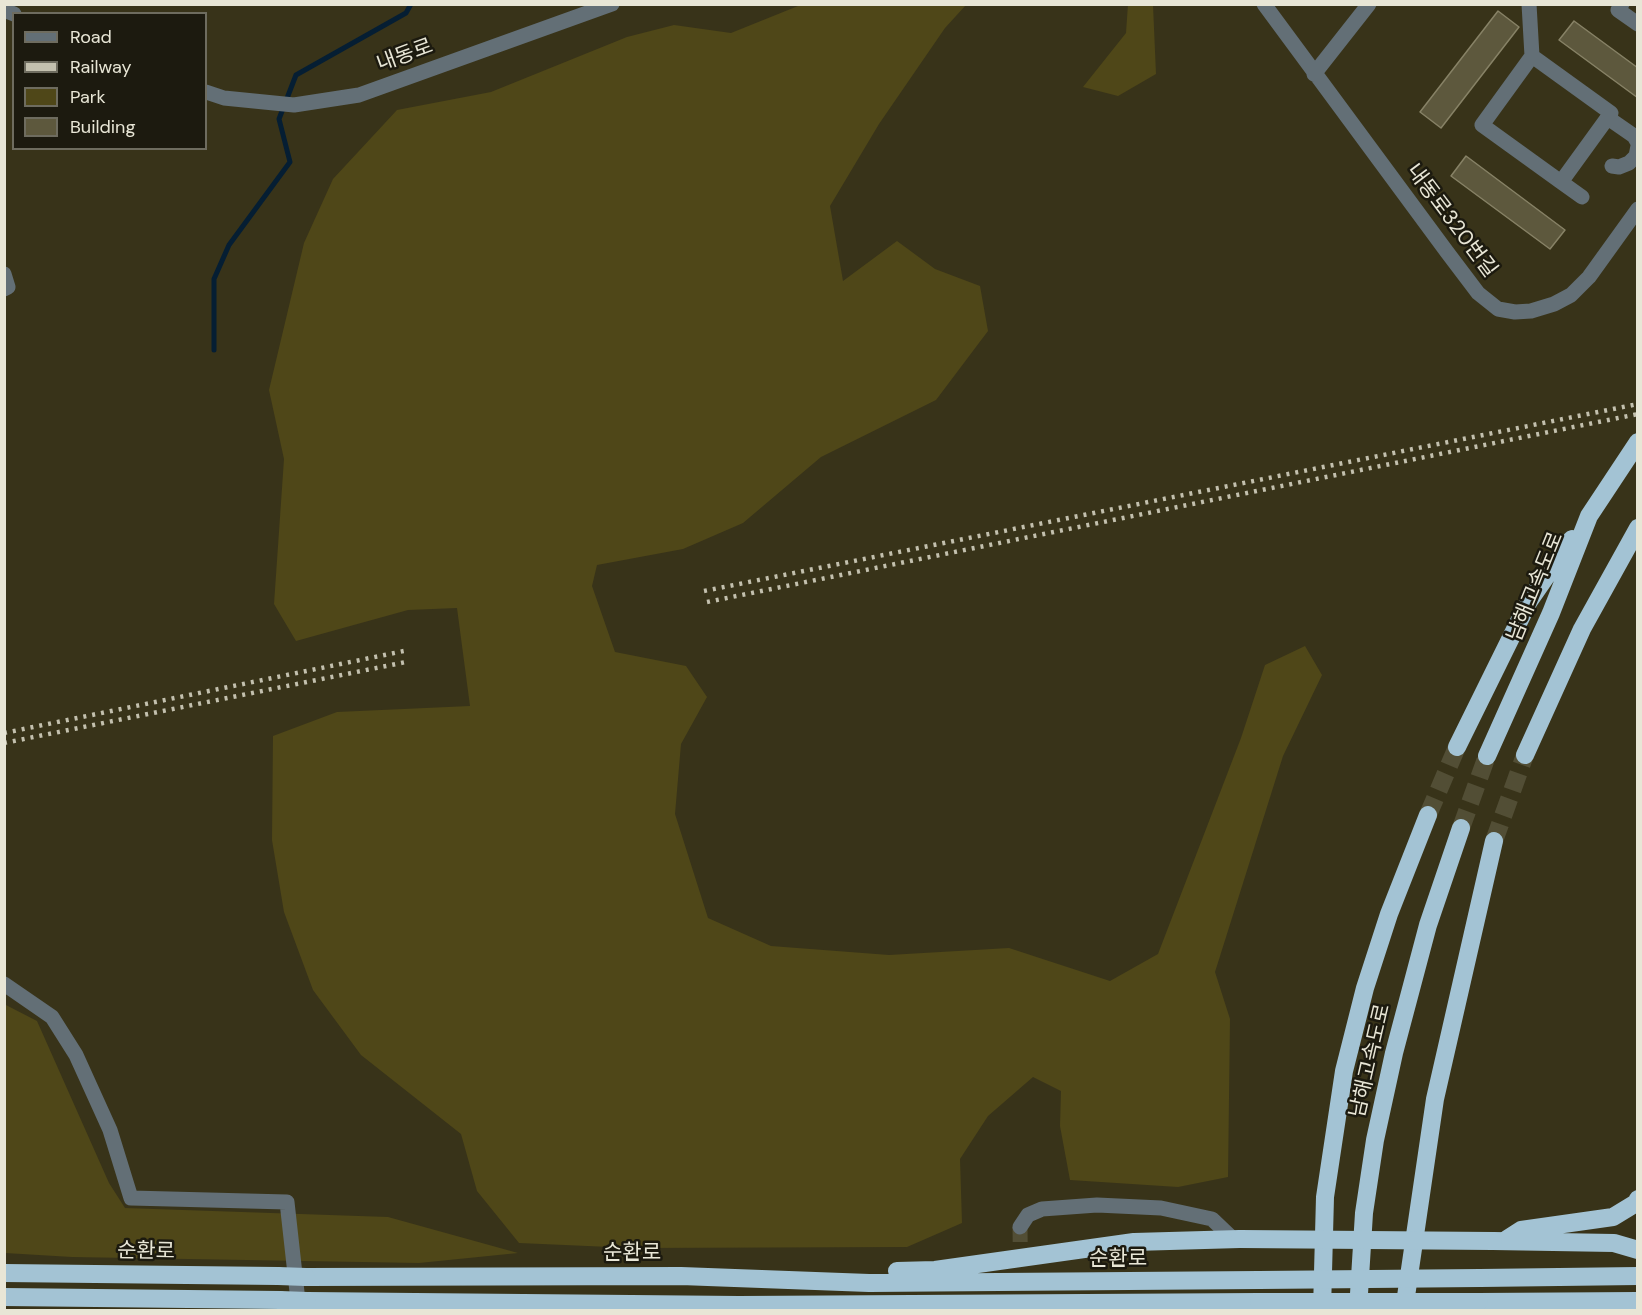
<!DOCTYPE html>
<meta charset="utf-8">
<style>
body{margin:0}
#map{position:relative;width:1642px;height:1315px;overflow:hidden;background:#383319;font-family:"DM Sans",sans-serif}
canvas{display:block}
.frame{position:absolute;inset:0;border:6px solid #e8e6d6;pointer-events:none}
.legend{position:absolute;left:12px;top:12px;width:195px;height:138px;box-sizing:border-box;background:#1c1a0f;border:2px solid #6e6c5f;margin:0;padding:8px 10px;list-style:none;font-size:18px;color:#e8e6d6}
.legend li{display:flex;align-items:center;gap:12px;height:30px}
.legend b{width:30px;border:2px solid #6e6c5f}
</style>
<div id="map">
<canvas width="1642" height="1315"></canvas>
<div class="frame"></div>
<ul class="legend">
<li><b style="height:8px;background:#636f76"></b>Road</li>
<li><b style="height:8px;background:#c3c0ae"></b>Railway</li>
<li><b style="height:16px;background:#4f4718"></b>Park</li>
<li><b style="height:16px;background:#5d583d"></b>Building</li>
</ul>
</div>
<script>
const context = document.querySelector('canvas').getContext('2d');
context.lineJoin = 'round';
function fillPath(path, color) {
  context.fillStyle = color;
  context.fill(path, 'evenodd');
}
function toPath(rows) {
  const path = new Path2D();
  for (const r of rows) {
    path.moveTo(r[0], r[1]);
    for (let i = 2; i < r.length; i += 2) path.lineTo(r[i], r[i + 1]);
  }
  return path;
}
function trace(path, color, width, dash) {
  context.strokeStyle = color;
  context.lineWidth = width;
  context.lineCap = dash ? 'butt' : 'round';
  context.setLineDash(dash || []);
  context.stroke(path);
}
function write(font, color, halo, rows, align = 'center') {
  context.font = font + ' "DM Sans","Noto Sans KR",sans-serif';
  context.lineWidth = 5;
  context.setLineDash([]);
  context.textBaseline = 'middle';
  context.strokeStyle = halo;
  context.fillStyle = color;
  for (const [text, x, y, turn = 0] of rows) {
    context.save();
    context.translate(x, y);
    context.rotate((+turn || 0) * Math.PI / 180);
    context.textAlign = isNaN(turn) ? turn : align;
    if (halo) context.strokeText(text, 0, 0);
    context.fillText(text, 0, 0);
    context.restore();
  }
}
fillPath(toPath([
 [803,4,966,5,945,28,879,124,830,206,843,281,897,241,935,269,980,286,988,331,936,400,821,457,743,523,683,549,597,565,592,586,615,652,686,666,707,697,681,744,675,814,708,918,771,946,889,955,1009,948,1110,981,1158,954,1241,738,1265,665,1305,646,1322,675,1283,756,1215,972,1230,1019,1228,1177,1178,1187,1070,1180,1060,1126,1061,1091,1033,1077,988,1116,960,1159,962,1223,907,1247,633,1248,519,1243,477,1191,461,1134,361,1055,313,990,284,912,272,840,273,736,337,712,470,706,457,608,408,610,296,641,274,604,284,459,269,390,304,243,333,179,397,110,491,92,627,37,674,25,731,33],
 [1128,4,1153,5,1156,74,1118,96,1083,87,1126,33],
 [4,1004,37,1021,109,1183,125,1208,388,1217,518,1253,419,1263,72,1257,5,1253]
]), '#4f4718');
trace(toPath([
 [214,350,214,279,229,245,290,162,279,119,296,75,406,13,411,4]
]), '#051e33', 5);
const building = toPath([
 [1498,11,1519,27,1441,128,1420,112,1498,11],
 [1574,21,1638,68,1638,98,1559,40,1574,21],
 [1466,156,1565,230,1550,249,1451,176,1466,156]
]);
fillPath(building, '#5d583d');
trace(building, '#878266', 1.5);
trace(toPath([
 [1020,1227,1021,1310]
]), '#524e35', 15, [15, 8]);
trace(toPath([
 [1428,815,1457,747],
 [1461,828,1487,756],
 [1494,841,1525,755]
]), '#524e35', 18, [18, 9]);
trace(toPath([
 [1264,4,1447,252,1478,293,1498,309,1515,312,1531,311,1554,304,1571,295,1589,277,1638,209],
 [1529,4,1532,56],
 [1622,4,1618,10,1638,24],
 [4,10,14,14],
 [1314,74,1369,4],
 [206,92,224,98,294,105,359,95,612,4],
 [1608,118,1634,136,1638,143],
 [1612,166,1619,167,1629,163,1636,156,1638,146],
 [1561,182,1611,113,1532,56,1482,125,1561,182,1582,197],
 [4,274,8,287,4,289],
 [4,984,52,1017,76,1055,110,1130,131,1198,287,1202,299,1310],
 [1020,1227,1028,1215,1042,1209,1097,1205,1161,1208,1212,1219,1233,1239]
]), '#636f76', 15);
trace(toPath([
 [1457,747,1529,601,1572,539],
 [1525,755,1582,629,1638,528],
 [1487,756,1551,613,1589,516,1638,442],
 [1507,1239,1521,1230,1613,1217,1636,1203,1638,1199],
 [1493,1241,1614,1243,1638,1250],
 [897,1271,935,1270,1134,1242,1240,1239],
 [4,1273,278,1276],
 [306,1277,681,1276,869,1283,1259,1280],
 [1480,1278,1638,1276],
 [4,1297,280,1300],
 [307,1301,739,1305,1259,1302],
 [1479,1302,1638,1301],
 [1322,1310,1325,1197,1344,1071,1365,988,1389,914,1428,815],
 [1358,1310,1364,1213,1375,1140,1394,1053,1428,925,1461,828],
 [1404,1310,1435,1099,1494,841]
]), '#a3c3d4', 18);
trace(toPath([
 [704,591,1638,404],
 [707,602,1638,414],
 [4,733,404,651],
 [4,743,406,662]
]), '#c3c0ae', 4.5, [3, 6]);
trace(toPath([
 [1240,1239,1493,1241],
 [278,1276,306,1277],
 [1259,1280,1480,1278],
 [280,1300,307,1301],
 [1259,1302,1479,1302]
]), '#a3c3d4', 18);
write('21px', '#e8e6d6', '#1c1a0f', [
 ["내동로",405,56,-20],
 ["내동로320번길",1451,221,53],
 ["남해고속도로",1536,587,-68],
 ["남해고속도로",1371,1061,-77],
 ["순환로",146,1252,1],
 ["순환로",632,1253],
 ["순환로",1118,1259]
]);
</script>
